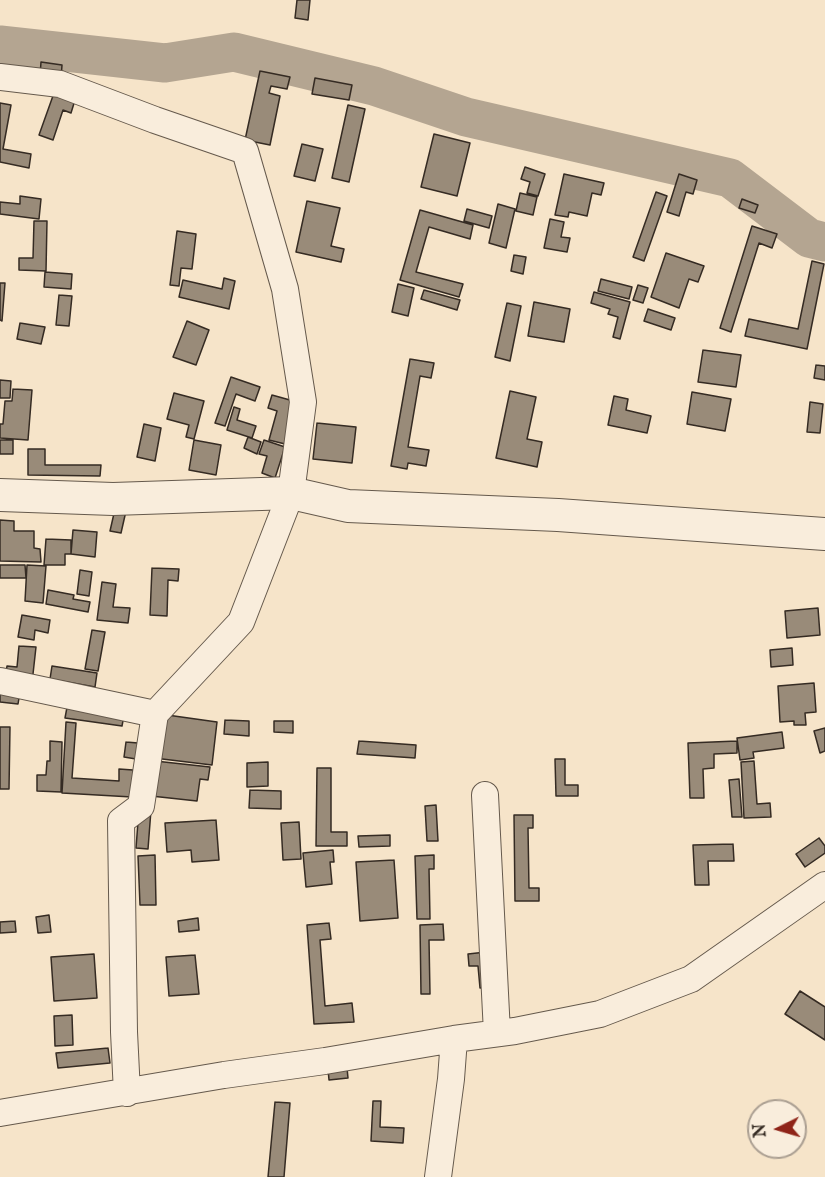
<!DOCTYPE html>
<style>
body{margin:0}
#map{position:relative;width:825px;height:1177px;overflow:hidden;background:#f6e4c9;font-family:"IM FELL English",serif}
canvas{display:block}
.north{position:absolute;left:747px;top:1099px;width:60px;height:60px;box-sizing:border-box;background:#f9eddc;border:2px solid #ab9f92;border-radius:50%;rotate:265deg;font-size:16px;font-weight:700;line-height:24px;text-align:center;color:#352b23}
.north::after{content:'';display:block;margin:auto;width:21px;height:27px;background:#8f2418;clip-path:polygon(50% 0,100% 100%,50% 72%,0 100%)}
</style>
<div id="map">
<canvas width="825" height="1177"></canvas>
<div class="north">N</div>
</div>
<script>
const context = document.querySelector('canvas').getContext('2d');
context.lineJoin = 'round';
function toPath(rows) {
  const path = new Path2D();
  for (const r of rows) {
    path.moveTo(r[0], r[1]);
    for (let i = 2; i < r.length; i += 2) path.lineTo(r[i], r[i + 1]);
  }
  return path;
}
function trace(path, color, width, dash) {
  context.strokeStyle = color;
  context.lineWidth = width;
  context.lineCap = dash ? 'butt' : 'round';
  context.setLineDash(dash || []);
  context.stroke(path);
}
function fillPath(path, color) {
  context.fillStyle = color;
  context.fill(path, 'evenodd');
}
trace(toPath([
 [0,45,165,63,234,52,374,86,466,117,730,178,809,238,825,242]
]), '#b4a591', 39);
const building = toPath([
 [297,0,310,0,308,20,295,18,297,0],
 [41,62,62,65,61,79,40,76,41,62],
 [260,71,290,77,287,89,271,86,269,93,280,96,270,145,245,140,260,71],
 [315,78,352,85,349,100,312,94,315,78],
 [54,93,75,100,71,113,63,110,53,140,39,135,54,93],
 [0,103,11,105,3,149,31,154,29,168,0,162,0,103],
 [348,105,365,109,349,182,332,178,348,105],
 [434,134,470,143,457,196,421,187,434,134],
 [302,144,323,149,315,181,294,176,302,144],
 [525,167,545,174,538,196,527,193,530,182,521,179,525,167],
 [564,174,604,183,601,195,592,193,587,216,569,212,568,217,555,215,564,174],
 [679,174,697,180,693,194,686,192,679,216,667,212,679,174],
 [656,192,667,196,644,261,633,257,656,192],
 [520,193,537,197,533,215,516,211,520,193],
 [20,196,41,199,39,219,0,214,0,202,20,204,20,196],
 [742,199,758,205,755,213,739,208,742,199],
 [307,201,340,208,331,246,344,249,341,262,296,252,307,201],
 [498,204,515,209,506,248,489,243,498,204],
 [467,209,492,216,489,228,464,221,467,209],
 [420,210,473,225,470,239,429,227,416,272,463,284,459,297,400,280,420,210],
 [550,219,564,222,561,237,570,238,567,252,544,248,550,219],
 [34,221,47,221,46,271,19,270,19,258,33,258,34,221],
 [752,226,777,234,772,248,759,243,731,332,720,328,752,226],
 [177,231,196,234,192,269,181,268,179,286,170,285,177,231],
 [666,253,704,266,698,282,689,279,679,308,651,297,666,253],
 [514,255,526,257,523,274,511,271,514,255],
 [812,261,824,264,807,349,745,336,749,319,798,329,812,261],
 [45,272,72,274,71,289,44,287,45,272],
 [224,278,235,281,229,309,179,297,183,280,222,289,224,278],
 [601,279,632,287,629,299,598,291,601,279],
 [0,283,5,283,2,321,0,320,0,283],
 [398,284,414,288,408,316,392,312,398,284],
 [638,285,648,288,643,303,633,300,638,285],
 [424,290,460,300,457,310,421,299,424,290],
 [594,292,630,302,620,339,613,337,618,317,608,314,610,309,591,303,594,292],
 [59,295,72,296,69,326,56,325,59,295],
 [534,302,570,309,564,342,528,336,534,302],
 [507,303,521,306,510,361,495,357,507,303],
 [648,309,675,318,671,330,644,321,648,309],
 [187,321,209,330,196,365,173,357,187,321],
 [20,323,45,327,41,344,17,339,20,323],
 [703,350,741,355,736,387,698,382,703,350],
 [410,359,434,363,431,378,420,376,408,447,429,450,426,466,408,463,407,469,391,466,410,359],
 [816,365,825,366,825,380,814,378,816,365],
 [231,377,260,387,255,401,236,394,225,426,215,423,231,377],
 [0,380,11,381,10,398,0,398,0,380],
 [13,389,32,390,28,440,0,438,0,424,3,424,5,401,12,401,13,389],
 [510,391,536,397,527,439,542,442,537,467,496,458,510,391],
 [692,392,731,399,725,431,687,424,692,392],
 [174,393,204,401,194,439,186,437,189,425,167,419,174,393],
 [272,395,297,402,285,444,269,440,277,411,268,408,272,395],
 [614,396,628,399,626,410,651,416,647,433,608,425,614,396],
 [810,402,823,404,820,433,807,432,810,402],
 [234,407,240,409,237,420,256,426,252,438,227,430,234,407],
 [317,423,356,427,352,463,313,459,317,423],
 [144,424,161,428,155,461,137,457,144,424],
 [248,437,261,442,257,454,244,448,248,437],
 [0,440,13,440,13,454,0,454,0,440],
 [194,440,221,445,216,475,189,470,194,440],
 [264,440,285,447,275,478,262,473,267,456,259,454,264,440],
 [28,449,45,449,45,465,101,465,100,476,28,475,28,449],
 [115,509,126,511,121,533,110,531,115,509],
 [0,520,14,521,14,531,34,531,34,548,40,549,41,562,0,561,0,520],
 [73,530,97,532,95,557,71,554,73,530],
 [46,539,71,540,71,554,65,554,65,565,44,565,46,539],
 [0,565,25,565,26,578,0,578,0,565],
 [27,565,46,566,43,603,25,601,27,565],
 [152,568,179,569,178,581,168,580,167,616,150,615,152,568],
 [80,570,92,572,89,596,77,594,80,570],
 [102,582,116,584,113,607,130,608,128,623,97,620,102,582],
 [48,590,74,595,73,599,90,602,88,612,46,604,48,590],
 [818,608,820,635,787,638,785,611,818,608],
 [22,615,50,620,48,633,35,630,34,640,18,637,22,615],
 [92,630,105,632,98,671,85,669,92,630],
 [19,646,36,647,32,683,5,679,7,666,17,667,19,646],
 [792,648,793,665,771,667,770,650,792,648],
 [52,666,97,673,95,687,50,679,52,666],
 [814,683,816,712,805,713,806,725,794,725,794,721,780,722,778,686,814,683],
 [0,689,20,692,18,704,0,702,0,689],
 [68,702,125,710,122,726,65,718,68,702],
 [160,714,217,722,212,765,154,758,160,714],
 [225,720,249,721,249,736,224,734,225,720],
 [274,721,293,721,293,733,274,732,274,721],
 [66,722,76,723,72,778,119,781,119,769,133,770,132,797,62,793,66,722],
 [0,727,10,727,9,789,0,789,0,727],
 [825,728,825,751,820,753,814,731,825,728],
 [782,732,784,748,753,752,754,758,740,760,737,738,782,732],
 [50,741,62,742,61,792,37,791,37,775,46,775,47,761,50,761,50,741],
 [359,741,416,745,415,758,357,754,359,741],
 [737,741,737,753,714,754,714,768,703,769,704,798,690,798,688,743,737,741],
 [126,742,138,743,136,759,124,757,126,742],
 [555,759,565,759,565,785,578,785,578,796,556,796,555,759],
 [155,761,210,767,208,780,200,779,197,801,151,796,155,761],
 [754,761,757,804,770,803,771,817,744,818,741,762,754,761],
 [268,762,268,786,247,787,247,763,268,762],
 [317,768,331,768,331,832,347,832,347,846,316,846,317,768],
 [739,779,742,817,732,817,729,780,739,779],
 [250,790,281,791,281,809,249,808,250,790],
 [436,805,438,841,427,841,425,806,436,805],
 [139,809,151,810,148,849,136,848,139,809],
 [514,815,533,815,533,828,528,828,529,888,539,888,539,901,515,901,514,815],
 [216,820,219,860,192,862,191,850,167,852,165,823,216,820],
 [299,822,301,859,283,860,281,823,299,822],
 [390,835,390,846,359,847,358,836,390,835],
 [819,838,825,846,825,853,805,867,796,854,819,838],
 [733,844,734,861,708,861,709,885,695,885,693,845,733,844],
 [333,850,334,862,330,862,332,884,306,887,303,853,333,850],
 [155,855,156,905,140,905,138,856,155,855],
 [434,855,434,869,429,869,430,919,417,919,415,856,434,855],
 [394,860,398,918,360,921,356,862,394,860],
 [49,915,51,932,38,933,36,917,49,915],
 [198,918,199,930,179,932,178,921,198,918],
 [15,921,16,932,0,933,0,922,15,921],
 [329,923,331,939,320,940,325,1006,352,1003,354,1022,314,1024,307,925,329,923],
 [443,924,444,940,429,940,430,994,421,994,420,925,443,924],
 [486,952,489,987,480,988,478,966,469,966,468,954,486,952],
 [94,954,97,998,54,1001,51,957,94,954],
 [195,955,199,994,169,996,166,957,195,955],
 [800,991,825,1007,825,1040,785,1014,800,991],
 [72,1015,73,1045,55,1046,54,1016,72,1015],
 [108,1048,110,1063,58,1068,56,1053,108,1048],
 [347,1068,348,1078,329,1080,328,1069,347,1068],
 [373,1101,381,1101,380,1127,404,1128,403,1143,371,1141,373,1101],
 [275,1102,290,1103,284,1177,268,1177,275,1102]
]);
fillPath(building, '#998b79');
trace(building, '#352b23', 1.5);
const minor = toPath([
 [0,77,60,84,155,120,245,151,285,289,303,402,291,493,241,622,155,714,141,806,121,821,124,1032,127,1093],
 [0,681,155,714],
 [485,795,497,1033],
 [0,1113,224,1075,325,1061,454,1039,515,1031,600,1014,691,979,825,885],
 [438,1177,451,1079,454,1039]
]);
const tertiary = toPath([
 [0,495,113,499,291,493,348,506,558,515,825,534]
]);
trace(minor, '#65594c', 28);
trace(tertiary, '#65594c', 34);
trace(minor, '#f9eddc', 26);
trace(tertiary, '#f9eddc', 32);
</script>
